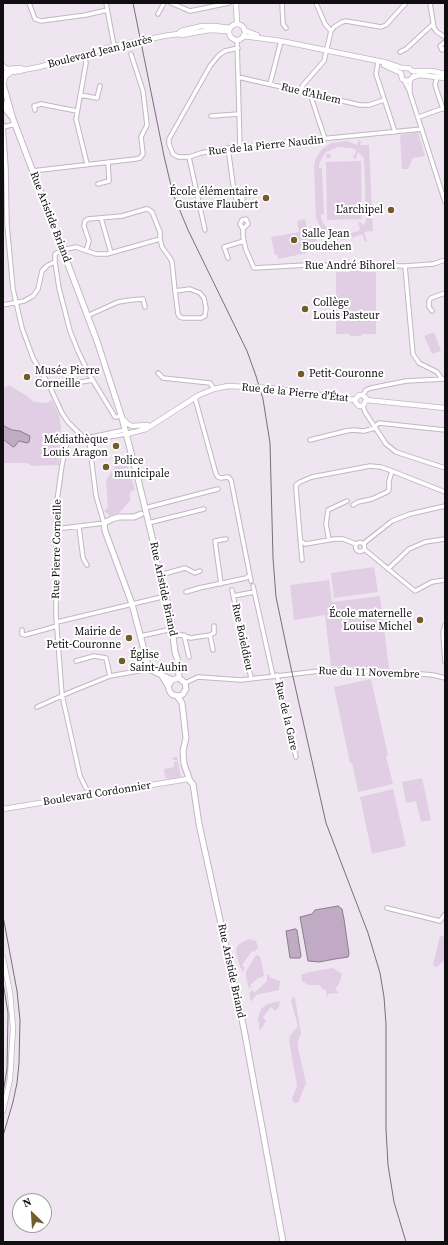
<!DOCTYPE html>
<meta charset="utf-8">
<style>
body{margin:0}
#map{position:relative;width:448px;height:1245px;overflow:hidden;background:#efe5f0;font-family:"Source Serif 4",serif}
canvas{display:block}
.frame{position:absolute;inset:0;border:4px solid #110e12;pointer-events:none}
.north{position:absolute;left:12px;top:1193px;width:40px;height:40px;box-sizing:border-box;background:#fff;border:1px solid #a09fa0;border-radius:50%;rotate:335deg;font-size:11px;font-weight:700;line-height:16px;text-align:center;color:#110e12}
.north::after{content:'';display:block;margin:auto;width:14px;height:18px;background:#735b2c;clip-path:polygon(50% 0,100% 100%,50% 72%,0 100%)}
</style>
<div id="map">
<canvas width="448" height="1245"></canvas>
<div class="frame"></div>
<div class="north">N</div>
</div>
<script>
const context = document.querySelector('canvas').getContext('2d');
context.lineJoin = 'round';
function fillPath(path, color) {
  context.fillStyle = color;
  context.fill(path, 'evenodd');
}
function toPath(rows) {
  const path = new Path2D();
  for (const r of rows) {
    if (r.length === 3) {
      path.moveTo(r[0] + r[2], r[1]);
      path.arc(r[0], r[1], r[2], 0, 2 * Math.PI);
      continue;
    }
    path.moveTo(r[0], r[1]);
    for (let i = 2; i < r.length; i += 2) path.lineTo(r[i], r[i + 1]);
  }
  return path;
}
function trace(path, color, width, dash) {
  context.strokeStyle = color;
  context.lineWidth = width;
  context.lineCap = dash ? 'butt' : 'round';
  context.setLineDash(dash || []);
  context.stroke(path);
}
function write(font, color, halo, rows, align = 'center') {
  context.font = font + ' "Source Serif 4",serif';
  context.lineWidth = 4;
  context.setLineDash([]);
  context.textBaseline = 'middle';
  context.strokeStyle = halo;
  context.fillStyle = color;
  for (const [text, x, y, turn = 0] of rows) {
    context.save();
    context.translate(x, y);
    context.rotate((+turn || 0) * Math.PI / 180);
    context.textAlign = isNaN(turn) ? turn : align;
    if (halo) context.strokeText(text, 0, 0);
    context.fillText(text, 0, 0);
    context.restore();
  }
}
fillPath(toPath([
 [418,132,425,156,413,158,408,169,402,169,400,135],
 [359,140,361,141,360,145,369,145,373,231,364,232,367,241,365,242,362,234,355,237,345,240,339,239,329,236,321,229,316,218,314,166,316,158,322,149,331,143,347,141,357,145],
 [337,147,351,148,356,150,355,155,331,156,330,154,326,154,326,158,331,158,331,156,354,155,353,158,356,159,358,152,364,158,366,221,363,226,361,222,358,223,360,229,358,231,345,235,332,232,325,226,321,219,321,214,324,214,322,168,319,168,319,171,319,164,325,153],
 [361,161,362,219,327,220,326,162],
 [305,219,308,232,312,231,313,234,316,234,317,246,307,249,307,253,278,259,278,255,275,255,271,237,299,232,297,221],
 [350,270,361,270,362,272,376,272,376,334,362,334,361,336,350,336,350,334,336,334,336,272,350,272],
 [434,332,441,351,432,354,424,336],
 [9,385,27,396,34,402,47,403,52,400,59,415,61,427,59,465,32,466,27,463,3,463,3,388],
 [122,457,124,463,127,464,135,490,130,492,130,501,118,514,110,516,104,511,108,507,106,480],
 [374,567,378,592,334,598,331,573],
 [329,580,332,602,380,596,389,669,331,666,325,615,294,620,290,585],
 [371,679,388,755,386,756,393,784,358,792,352,763,350,763,334,687],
 [173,757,177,757,181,777,168,779,165,777,164,769,174,767,174,762,177,761,177,760,173,760],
 [422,778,431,820,421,822,416,801,406,803,402,782],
 [393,789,406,846,372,854,360,797],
 [440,936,445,937,445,960,437,967,433,965],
 [249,939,256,941,258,947,255,952,252,951,242,965,242,966,245,967,243,972,240,967,236,953,237,946,242,942],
 [256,955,260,956,264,974,263,977,258,978,250,985,252,987,249,989,246,978,246,971],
 [333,968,342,974,339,984,335,989,339,993,328,994,328,997,327,997,326,990,322,989,320,985,308,985,302,981,301,975,309,972],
 [267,974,270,975,269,977,280,981,279,990,256,995,251,1002,249,993,253,990,254,993,267,981],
 [293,997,295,998,301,1033,298,1041,298,1048,306,1083,298,1103,295,1103,293,1102,292,1098,297,1086,289,1041,290,1036,298,1026,291,1001],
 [280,1001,279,1007,275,1011,271,1007,263,1017,266,1021,260,1031,258,1019,261,1009,267,1004]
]), '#e1cee5');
const water = toPath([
 [4,426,12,430,20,431,30,436,29,442,27,443,19,441,15,446,13,447,3,439,3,427,4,426],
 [338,906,342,909,344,919,349,954,348,957,335,959,319,962,308,961,300,917,312,914,315,910,338,906],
 [295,929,297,930,301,956,300,958,290,958,286,931,295,929]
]);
fillPath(water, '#c0aac4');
trace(water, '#8c7b8f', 1);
const minor = toPath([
 [29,3,35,19,41,21,86,15,107,10],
 [106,3,114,46],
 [171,3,190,11,229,3],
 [282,3,283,24,286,28],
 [316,3,325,24,331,31],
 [430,3,434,28,437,32,445,37],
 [158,14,164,3],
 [237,40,240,147],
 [445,42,440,46,442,50,445,48],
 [238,48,225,51,219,55,210,66,169,139,169,144,173,154,178,157,189,157,201,153,228,148,422,129],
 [400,52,406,49,433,24],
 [84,55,86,63,76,119,87,164],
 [378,62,376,74,395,132],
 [238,77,360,105,369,105,384,100],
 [437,77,435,85,443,109],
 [404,80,410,92],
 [410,80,410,93,445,202],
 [270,84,281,41],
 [300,91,303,85,324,61,331,31,334,27,342,22,346,21,381,27,386,25,406,3],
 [310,94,325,139],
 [80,95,97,98,100,86],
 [35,110,34,106,41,104,77,111],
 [211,116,239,114],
 [419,117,444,108],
 [3,124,6,168,7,225,13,289,22,328,33,358,50,387,62,413,68,422,82,436,89,440,127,434],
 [4,127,15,124],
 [228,148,233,184,237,204,242,203,243,198,234,190],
 [189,157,205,230],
 [32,171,136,159,140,158,143,154,141,137,147,125,143,91,131,54],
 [98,184,109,181,108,162],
 [101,218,111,253],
 [243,229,248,224,246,219,242,220,240,224,243,229,243,237,246,250,254,268,306,265,405,266,433,264,445,260],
 [86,251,89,241,84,226,85,221,88,219,122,216,146,209,148,209,152,212,160,232,160,239],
 [228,258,224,247,244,241],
 [405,266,413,354,419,363,437,372,442,379],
 [3,305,24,301,33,296,38,289,42,271,48,265,55,262],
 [432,311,429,307,429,301,431,298,445,293],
 [87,316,118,302,131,300,143,299,145,307],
 [158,373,163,378,210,383,214,389],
 [50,387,93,380],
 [363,395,366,390,371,388,406,381,445,379],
 [195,398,216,474,218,477,221,478,228,477,231,480,251,581],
 [363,406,365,412,386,444,396,452,445,468],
 [121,416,115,417,89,374,78,351,70,331,59,288,55,262,55,254,62,250,76,247,96,254,107,254,160,239,162,247,170,258,172,262,175,291,178,314,180,317,183,318,201,318,205,316,206,308,204,298,200,293,190,289,175,291],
 [374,427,379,423,445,430],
 [310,440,346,431,353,430,364,431,375,428],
 [353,505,358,502,372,499,387,492,389,490,389,481,392,471],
 [145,508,218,489],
 [148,523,204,509],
 [79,527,83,558,87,565],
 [56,529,104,523,96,496,89,440],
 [300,540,305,544,335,539,343,539,356,544],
 [329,540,326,524,328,510,347,501],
 [360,547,4.5],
 [363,544,392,521,410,514,445,506],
 [364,549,415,591,432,582,445,580],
 [302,560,296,489,296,485,300,482,312,477,370,466,381,467,392,471,445,492],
 [388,569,409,549,425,542,445,539],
 [160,575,185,568,195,573,200,571],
 [221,584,215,541,226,539],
 [253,586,273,676],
 [232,590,251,678],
 [186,592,199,588,246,578,249,576],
 [233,596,254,592],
 [57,622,166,596],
 [445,625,443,632,445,662],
 [22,630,22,634,25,635,57,626],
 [184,635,189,657],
 [210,635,213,650],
 [141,636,172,629],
 [173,636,181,635,191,638,210,635,214,633,214,626],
 [76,661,94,656,106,658,110,676],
 [277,675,296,757],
 [185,683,198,677,241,680,329,670,410,673,433,675,445,678],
 [37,707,68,693,110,676,149,669],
 [86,788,80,776,62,695,56,616,56,508,62,465,67,442,125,430],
 [387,908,440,921,445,914]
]);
const tertiary = toPath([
 [236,3,237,24],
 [237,32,8],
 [244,30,257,35],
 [178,34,181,31,202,26,215,26,230,28],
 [243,36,281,41,388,63,402,68,409,68,412,71,432,71,445,74],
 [384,65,401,73],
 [3,66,7,69,21,68,23,70],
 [3,73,21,71,23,70,39,67,114,46,164,36,178,34,182,35,209,30,229,31],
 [401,73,402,79,406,81,410,80,414,76],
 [413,77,420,75,445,78],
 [3,85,5,77,10,73],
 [355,400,356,403,359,406,363,406,366,400],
 [355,400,359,395,362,395,366,398,366,400],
 [366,400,445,408],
 [122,418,128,424,132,426,147,425,149,426],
 [127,434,146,429,199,395,214,389,228,386,271,388,355,400],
 [3,809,182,780,187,779,190,781],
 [3,958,10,993,13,1028,10,1079,3,1111]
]);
const secondary = toPath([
 [3,84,13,119,97,341,122,418,139,483,154,545,154,552,170,613,175,652,178,661,179,678],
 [3,103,7,111,11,116],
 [141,514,134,517,119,517,112,519,104,523,105,531,132,604,149,669,172,680],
 [162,676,168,686,170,692,173,695,180,696,183,694,186,689,185,683,179,678,172,680,168,686],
 [177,696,182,703,186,738,183,751,184,764,190,781,193,784,199,824,244,1029,283,1242]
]);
trace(minor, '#c0b7c2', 5.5);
trace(tertiary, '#c0b7c2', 6);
trace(secondary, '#c0b7c2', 7);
trace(minor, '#fff', 3.5);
trace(tertiary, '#fff', 4.5);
trace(secondary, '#fff', 5);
trace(toPath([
 [133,3,164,156,173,194,188,230,247,351,256,376,263,399,270,443,273,558,276,597,289,659,326,823,368,933,380,973,384,997,386,1024,386,1129,388,1165,394,1202,406,1242],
 [3,916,17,991,20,1020,19,1063,17,1083,13,1102,3,1136],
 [3,982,8,1013,7,1069,3,1093]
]), '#767077', 1);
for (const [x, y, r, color] of [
 [266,198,4,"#735b2c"],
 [391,210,4,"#735b2c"],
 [294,240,4,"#735b2c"],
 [305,309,4,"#735b2c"],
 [301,374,4,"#735b2c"],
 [27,377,4,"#735b2c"],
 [116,446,4,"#735b2c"],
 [106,467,4,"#735b2c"],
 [420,620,4,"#735b2c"],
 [129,638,4,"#735b2c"],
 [122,661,4,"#735b2c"]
]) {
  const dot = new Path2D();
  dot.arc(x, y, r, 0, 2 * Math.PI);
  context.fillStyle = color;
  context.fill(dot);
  trace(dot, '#fff', 1.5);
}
write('11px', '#110e12', '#fff', [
 ["Boulevard Jean Jaurès",100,52,-14],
 ["Rue d'Ahlem",311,94,13],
 ["Rue de la Pierre Naudin",266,146,-6],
 ["Rue Aristide Briand",50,217,69],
 ["Rue André Bihorel",350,266],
 ["Rue de la Pierre d'État",295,393,6],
 ["Rue Pierre Corneille",57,549,-89],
 ["Rue Aristide Briand",163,589,78],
 ["Rue Boieldieu",242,637,78],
 ["Rue du 11 Novembre",369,673,2],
 ["Rue de la Gare",286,716,77],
 ["Boulevard Cordonnier",97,794,-9],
 ["Rue Aristide Briand",231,971,78]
]);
write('11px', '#110e12', '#fff', [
 ["École élémentaire",258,192,"right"],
 ["Gustave Flaubert",258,205,"right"],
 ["L'archipel",383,210,"right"],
 ["Salle Jean",302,234],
 ["Boudehen",302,247],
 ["Collège",313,303],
 ["Louis Pasteur",313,316],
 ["Musée Pierre",35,371],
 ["Corneille",35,384],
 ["Petit-Couronne",309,374],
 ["Médiathèque",108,440,"right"],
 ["Louis Aragon",108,453,"right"],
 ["Police",114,461],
 ["municipale",114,474],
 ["École maternelle",412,614,"right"],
 ["Louise Michel",412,627,"right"],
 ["Mairie de",121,632,"right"],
 ["Petit-Couronne",121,645,"right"],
 ["Église",130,655],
 ["Saint-Aubin",130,668]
], 'left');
</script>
